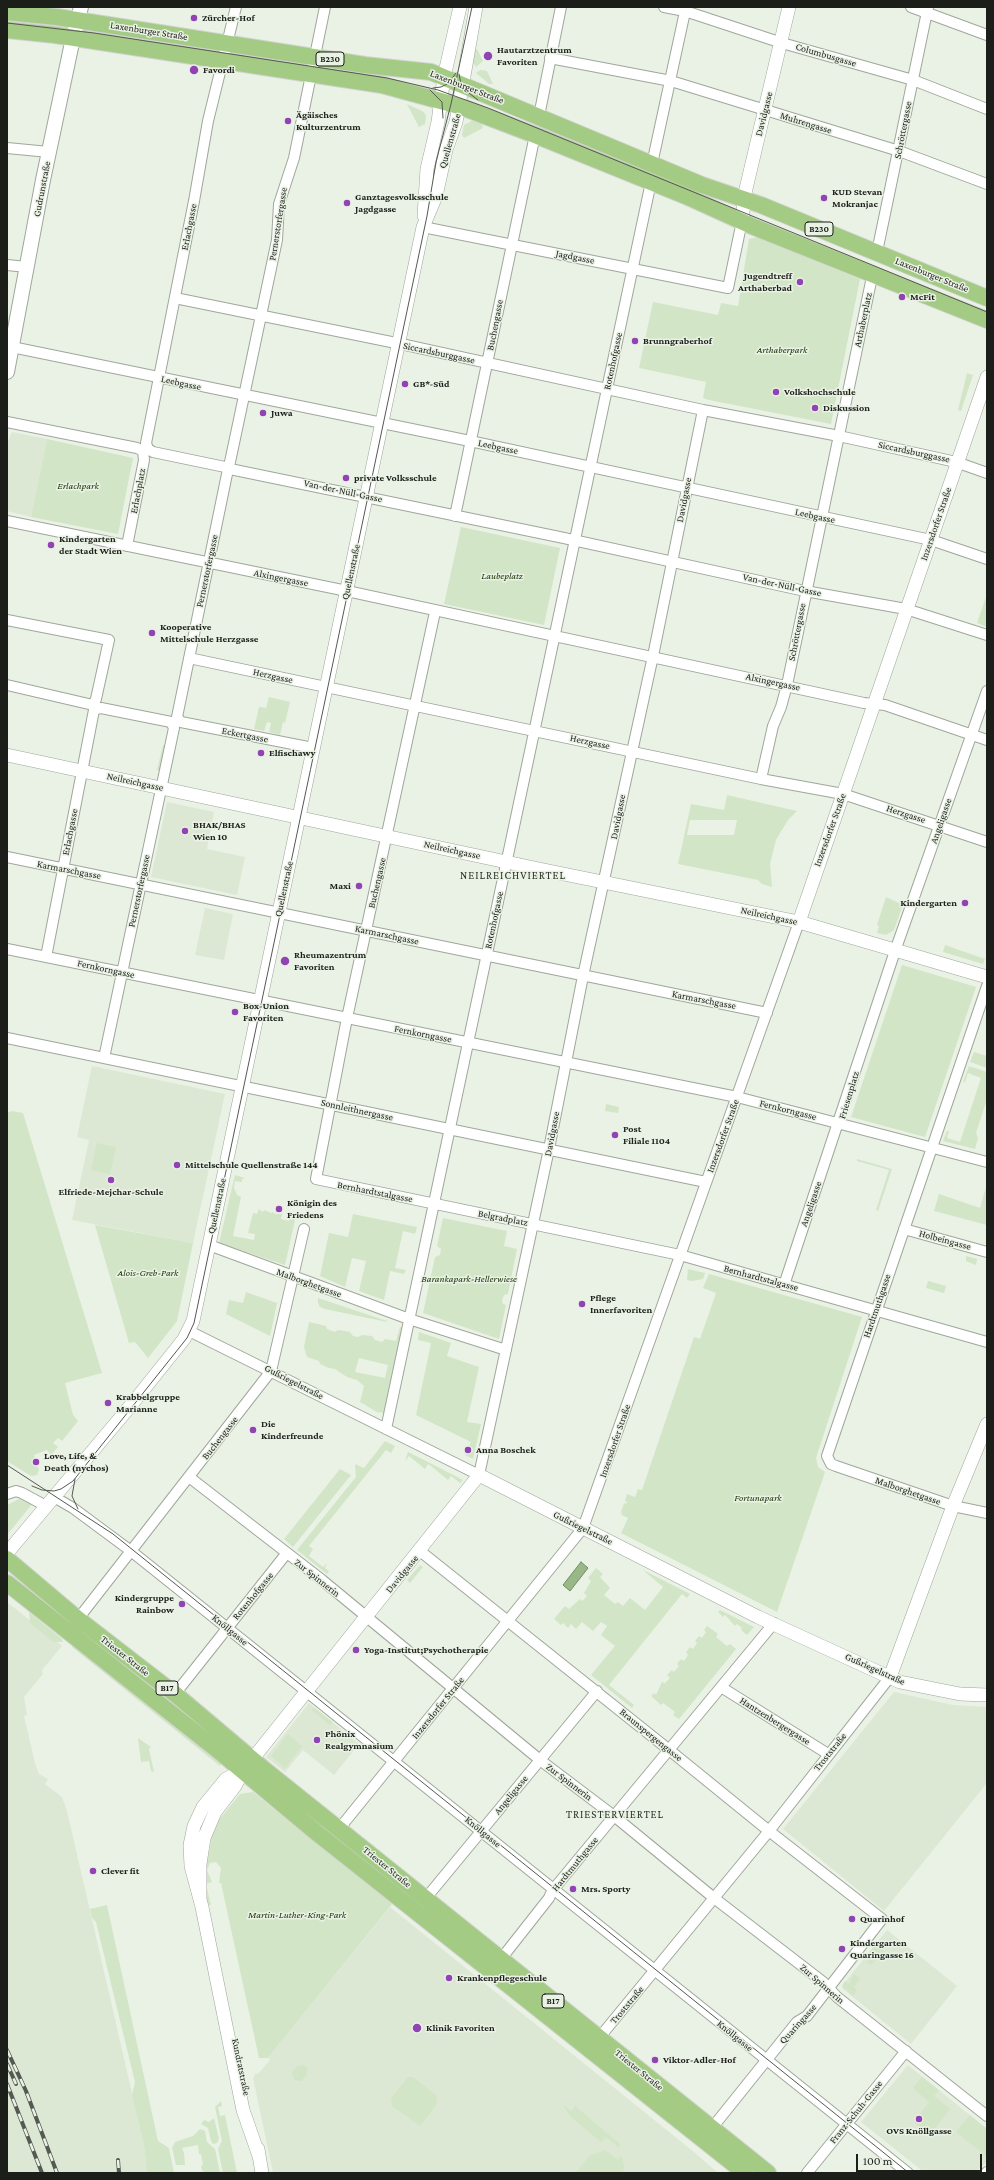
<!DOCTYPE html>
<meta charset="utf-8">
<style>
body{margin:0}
#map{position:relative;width:994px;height:2180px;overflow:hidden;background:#eaf2e5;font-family:"Crimson Pro",serif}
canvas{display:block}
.frame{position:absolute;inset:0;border:8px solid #1b1e19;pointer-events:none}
.scale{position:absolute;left:856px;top:2154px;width:126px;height:18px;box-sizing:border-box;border:2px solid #1b1e19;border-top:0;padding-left:5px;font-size:12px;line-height:14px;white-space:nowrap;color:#1b1e19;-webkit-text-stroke:3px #eaf2e5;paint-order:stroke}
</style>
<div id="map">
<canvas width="994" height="2180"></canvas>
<div class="frame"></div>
<div class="scale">100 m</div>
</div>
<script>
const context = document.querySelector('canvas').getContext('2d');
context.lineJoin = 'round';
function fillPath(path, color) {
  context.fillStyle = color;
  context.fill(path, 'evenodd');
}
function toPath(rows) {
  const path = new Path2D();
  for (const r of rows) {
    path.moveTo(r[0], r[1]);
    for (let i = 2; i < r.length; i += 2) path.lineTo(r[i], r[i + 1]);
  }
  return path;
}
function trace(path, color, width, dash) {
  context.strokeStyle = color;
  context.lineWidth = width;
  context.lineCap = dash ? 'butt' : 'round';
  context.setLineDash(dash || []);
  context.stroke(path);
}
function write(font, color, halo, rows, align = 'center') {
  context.font = font + ' "Crimson Pro",serif';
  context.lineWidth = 3;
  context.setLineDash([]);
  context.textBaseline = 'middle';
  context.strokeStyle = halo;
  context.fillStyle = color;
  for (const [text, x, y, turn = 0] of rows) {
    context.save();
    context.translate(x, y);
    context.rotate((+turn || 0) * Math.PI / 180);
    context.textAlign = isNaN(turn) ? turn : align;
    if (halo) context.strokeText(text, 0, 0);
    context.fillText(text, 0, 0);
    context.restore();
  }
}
fillPath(toPath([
 [12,432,47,439,31,517,7,511,7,444],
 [167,802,214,812,207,849,245,857,237,895,151,877],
 [205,908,233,914,224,960,195,955],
 [92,1066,225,1094,193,1243,72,1220,89,1140,77,1137],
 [7,1602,62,1646,42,1670,43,1674,24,1697,27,1715,24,1716,35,1763,39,1774,48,1779,45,1784,62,1797,67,1811,144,2145,147,2173,7,2173],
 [894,1692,953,1705,987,1707,987,1783,884,1911,783,1829],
 [309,1703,359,1744,334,1775,303,1750,285,1772,266,1757],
 [390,1907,694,2152,718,2173,273,2173,253,2078,256,2073,258,2074,270,2060,268,2058],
 [887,1930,957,1986,911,2044,842,1988,842,1986],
 [908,2065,987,2129,987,2162,974,2173,925,2173,861,2122]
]), '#dce8d4');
fillPath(toPath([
 [477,49,483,61,476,67,473,63,474,51],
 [480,70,487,71,493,84,489,84,476,73],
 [407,104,424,112,426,116,425,124,419,127],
 [473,120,482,124,483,128,464,138,462,135,464,125],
 [758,237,860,279,831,424,709,400,703,398,706,382,639,368,653,302,718,315,721,303,738,306,749,239],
 [967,373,973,375,961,411,958,410],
 [47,439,133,458,118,534,31,517],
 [461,527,560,548,544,625,444,604],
 [986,597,987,597,987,627,977,623],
 [269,697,290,702,285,723,283,722,280,735,269,732,271,723,267,722,264,731,254,729,259,707,266,708],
 [163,745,165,745,160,771,157,770],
 [727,795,797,811,788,820,776,840,770,864,772,887,762,884,758,880,678,864,691,804,724,810],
 [690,820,737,820,734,835,687,835],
 [886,897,903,905,894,930,886,935,877,933,879,926,877,925],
 [945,945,985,959,983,964,943,952],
 [902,965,976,987,925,1137,851,1117],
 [974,1052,987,1056,987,1068,970,1062],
 [969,1066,987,1072,987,1099,976,1133,978,1138,975,1149,943,1141,947,1131,949,1131,947,1138,960,1142,981,1078,968,1073,965,1082,963,1082],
 [606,1104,619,1107,618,1113,605,1111],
 [12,1111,23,1113,102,1373,65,1383,73,1415,78,1421,62,1441,58,1438,53,1443,58,1447,51,1455,47,1450,34,1455,39,1470,37,1475,31,1476,7,1461,7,1113],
 [97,1143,116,1147,110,1174,91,1170],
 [857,1159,892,1169,878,1211,876,1210,889,1170,857,1161],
 [235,1175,245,1178,242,1179,242,1182,235,1181,234,1188,237,1195,241,1197,233,1236,254,1240,255,1234,248,1233,253,1213,257,1214,259,1209,262,1212,265,1210,271,1213,273,1212,275,1214,282,1214,281,1219,289,1221,291,1215,296,1216,285,1265,219,1243],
 [986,1187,987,1225,934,1211,939,1194,980,1208],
 [353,1214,417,1227,415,1234,403,1231,395,1268,406,1270,404,1274,390,1271,384,1300,359,1291,366,1261,352,1258,345,1287,320,1276,329,1233,348,1237],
 [443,1218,507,1231,504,1246,517,1249,508,1294,504,1295,502,1300,503,1304,506,1305,499,1339,423,1313,435,1257,440,1255,441,1249,437,1246],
 [95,1225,193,1243,177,1321,148,1358,135,1342,129,1343],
 [966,1256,977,1259,976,1265,966,1261],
 [688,1269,705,1273,703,1279,692,1281,687,1280],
 [709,1274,862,1317,816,1458,818,1467,825,1472,777,1612,621,1533,628,1518,622,1515,621,1512,624,1503,626,1504,627,1502,625,1501,627,1494,635,1497,638,1489,642,1490,693,1340,694,1337,700,1339,716,1293,703,1288],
 [928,1281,946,1286,944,1293,926,1288],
 [246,1292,277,1303,270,1336,226,1314,229,1300,243,1303],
 [318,1298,387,1321,387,1322,325,1309,320,1307,318,1303],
 [309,1322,326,1326,327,1329,335,1332,338,1330,350,1332,353,1336,358,1337,362,1335,372,1336,375,1340,382,1342,385,1339,396,1341,400,1327,403,1328,384,1413,377,1412,360,1402,364,1386,357,1380,347,1377,335,1369,329,1368,320,1364,319,1361,307,1357,304,1347],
 [359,1358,388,1365,385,1378,355,1372],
 [419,1332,451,1343,447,1356,479,1367,467,1422,481,1424,473,1459,465,1455,471,1442,416,1415,431,1343,418,1340],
 [385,1441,395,1446,391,1453,386,1450,309,1546,313,1549,309,1556,323,1567,327,1563,325,1568,329,1571,327,1574,297,1550,356,1477,355,1464,364,1468],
 [408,1452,430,1463,463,1480,460,1483,451,1476,448,1480,431,1466,428,1464,425,1469,409,1456,405,1461],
 [340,1469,351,1475,293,1547,284,1539],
 [21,1498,33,1503,7,1535,7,1505],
 [420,1565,423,1567,410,1583,407,1580],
 [596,1568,603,1574,600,1577,610,1588,604,1595,615,1604,618,1602,623,1606,630,1598,645,1610,663,1587,643,1570,690,1594,687,1598,682,1594,609,1685,634,1705,632,1708,591,1675,615,1646,601,1635,607,1626,601,1622,593,1631,582,1622,576,1629,571,1624,568,1628,563,1623,561,1625,554,1619,565,1606,569,1609,580,1599,582,1601,587,1596,584,1593,591,1581,588,1578],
 [720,1610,754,1627,747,1635,741,1630,742,1628,737,1624,735,1626,725,1615,723,1617,718,1612],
 [29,1612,62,1639,63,1642,54,1642,30,1623],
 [707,1626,718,1634,716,1637,727,1646,730,1644,736,1649,679,1719,673,1715,675,1712,663,1703,661,1705,651,1696,654,1693,656,1695,662,1682,665,1683,670,1678,667,1675,672,1670,674,1672,679,1666,677,1664,681,1659,684,1661,688,1655,686,1652,690,1647,693,1649,697,1643,695,1641,699,1636,702,1638,706,1632,704,1630],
 [74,1645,221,1764,220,1766,72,1647],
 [313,1707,333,1722,330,1725,312,1710],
 [288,1734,302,1746,285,1768,271,1756],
 [138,1738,151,1747,149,1749,154,1772,151,1771,149,1761,141,1762],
 [253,1792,392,1904,268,2058,259,2058,221,1883,219,1883,221,1868,216,1862,210,1863,207,1870,212,1882,206,1884,211,1905,209,1905,205,1900,205,1874,214,1826,240,1794],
 [107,1905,158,2141,169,2148,174,2173,147,2173,144,2145,132,2095,135,2082,96,1922,92,1918,90,1909],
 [876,1944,885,1951,871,1965,867,1962,871,1957,868,1955,865,1957],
 [854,1974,860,1979,854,1987,857,1990,853,1996,842,1986,845,1981,849,1984],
 [303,2065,307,2067,307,2075,301,2081,294,2080,292,2072,297,2066],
 [408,2077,413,2077,436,2095,437,2100,436,2105,420,2126,392,2106,391,2099],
 [922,2077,939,2090,934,2096,950,2109,930,2135,914,2122,929,2102,913,2088],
 [221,2101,222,2106,218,2107,220,2116,225,2115,237,2173,223,2173,218,2149,222,2141,215,2107],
 [563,2105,571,2111,575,2106,621,2145,618,2147,606,2137,601,2142,571,2117],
 [970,2115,987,2129,987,2157,956,2132],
 [214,2118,219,2139,217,2143,213,2144,211,2141,208,2128,201,2124,204,2120,209,2122],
 [200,2129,205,2131,207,2142,215,2149,220,2173,205,2173,202,2170,201,2166,203,2165,201,2154,199,2154,198,2145,182,2148,184,2153,185,2165,176,2165,172,2148,175,2142,193,2136],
 [605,2150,618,2160,621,2155,624,2166,623,2173,576,2173,589,2156]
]), '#d2e5c7');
const water = toPath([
 [581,1562,588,1568,570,1591,563,1585,581,1562]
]);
fillPath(water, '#99b887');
trace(water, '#738a66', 1);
const minor = toPath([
 [236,7,208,121,194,201,146,443,148,449,153,452,225,467,229,466,230,462,277,240,279,204,294,158,325,7],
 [664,7,685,11,782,43,913,80,987,109],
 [911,7,987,35],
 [550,58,671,81,899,151,987,184],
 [539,116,561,7],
 [7,148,49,152],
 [652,164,686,7],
 [423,227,728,288,742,221],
 [877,252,928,7],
 [7,265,27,267],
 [175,298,401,344,703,410,839,436,956,462,987,473],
 [7,346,470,441,931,540,987,559],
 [7,422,137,448,143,451,144,460,127,546],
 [455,516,535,135],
 [7,521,347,591,864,703,885,705,987,740],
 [435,612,347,1018,316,1179,680,1255,987,1342],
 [7,620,109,640,96,699,93,705,7,685],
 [189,658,761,779,843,794,987,842],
 [313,748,181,722,177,717,227,474,230,469,564,538,805,591,906,609,987,635],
 [761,779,773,726,781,707,787,685,873,272],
 [7,857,767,1013],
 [7,949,737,1097,987,1162],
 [46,957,94,710,101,708,171,722,174,728,104,1058],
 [987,986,827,1456,831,1464,836,1466,953,1506,987,1513],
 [7,1038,706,1182],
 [904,1229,987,1252],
 [209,1245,409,1319,506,1350],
 [784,1285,895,951,987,691],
 [189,1331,479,1475,549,1149,583,976,653,656,703,410],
 [386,1429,651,182],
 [189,1477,322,1580,540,1760,614,1816,714,1898,823,1982,837,1997,987,2116],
 [7,1494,16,1491,22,1493,46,1506],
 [54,1497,73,1508,131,1551,908,2173],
 [420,1551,668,1749,769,1831,882,1919,807,2016,797,2022,712,2128],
 [78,1619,271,1371,304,1229],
 [721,1687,828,1754],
 [175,1694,286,1554],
 [339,1829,583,1528,799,922],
 [426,1898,597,1691],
 [501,1959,549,1898,552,1891,774,1623],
 [599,2038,769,1831,890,1677],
 [807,2173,906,2051],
 [986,2173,987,2172]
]);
const tertiary = toPath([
 [424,216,427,169,438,122,444,77,460,7],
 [742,221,745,193,789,7],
 [7,755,539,869,799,922,987,977],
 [799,922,987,377],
 [7,1553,132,1404,184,1339,193,1321,423,227,436,196,446,150,456,122,476,7],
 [890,1677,953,1506,987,1424],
 [243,1771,226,1779,203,1807,194,1826,190,1845,191,1866,202,1907,243,2110,259,2156],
 [200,1898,200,1864,204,1838,215,1812,235,1786,243,1771,479,1475,758,1617,900,1682,960,1694,987,1695],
 [258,2149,262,2173]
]);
const secondary = toPath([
 [7,372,43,180,73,38,81,7]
]);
const primary = toPath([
 [7,12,57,17,365,65,431,72,702,185,761,205,987,298],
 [7,30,55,35,382,85,459,106,535,135,688,197,754,227,987,320],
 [7,1559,78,1619,175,1694,265,1770,768,2173],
 [7,1583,225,1756,317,1833,745,2173]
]);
trace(minor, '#9fa79b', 12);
trace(tertiary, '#9fa79b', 14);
trace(secondary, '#9fa79b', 16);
trace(primary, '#d1d2d1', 18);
trace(minor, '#fff', 10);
trace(tertiary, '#fff', 13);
trace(secondary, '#fff', 14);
trace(primary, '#a4cb83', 16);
trace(toPath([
 [7,23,94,33,387,78,438,90,488,108,987,312],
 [459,74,461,84,465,90,478,100],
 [433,88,441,87,449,83,456,73],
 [430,90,442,102,443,118],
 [7,1465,113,1534,909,2173],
 [75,1479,72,1496,78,1509],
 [32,1486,42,1490,54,1491,61,1489,73,1481,187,1338,194,1323,427,216,436,162,451,104,472,7]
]), '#555952', 1);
const rail = toPath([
 [7,2050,26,2091,57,2173],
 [7,2064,16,2084],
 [7,2084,42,2173],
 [118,2160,119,2173]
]);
trace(rail, '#555952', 4);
trace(rail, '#eaf2e5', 2.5, [8]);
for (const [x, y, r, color] of [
 [194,18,4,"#9143b4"],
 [488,56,5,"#9143b4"],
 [194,70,5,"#9143b4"],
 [288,121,4,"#9143b4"],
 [824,198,4,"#9143b4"],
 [347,203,4,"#9143b4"],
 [800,282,4,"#9143b4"],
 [902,297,4,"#9143b4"],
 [635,341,4,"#9143b4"],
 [405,384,4,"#9143b4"],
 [776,392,4,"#9143b4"],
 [815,408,4,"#9143b4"],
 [263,413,4,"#9143b4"],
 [346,478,4,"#9143b4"],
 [51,545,4,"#9143b4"],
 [152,633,4,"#9143b4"],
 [261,753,4,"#9143b4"],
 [185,831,4,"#9143b4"],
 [359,886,4,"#9143b4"],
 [965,903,4,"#9143b4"],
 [285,961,5,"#9143b4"],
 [235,1012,4,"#9143b4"],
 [615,1135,4,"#9143b4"],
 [177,1165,4,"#9143b4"],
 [111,1180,4,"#9143b4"],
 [279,1209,4,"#9143b4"],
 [582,1304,4,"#9143b4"],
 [108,1403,4,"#9143b4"],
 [253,1430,4,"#9143b4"],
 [468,1450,4,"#9143b4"],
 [36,1462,4,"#9143b4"],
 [182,1604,4,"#9143b4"],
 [356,1650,4,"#9143b4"],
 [317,1740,4,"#9143b4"],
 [93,1871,4,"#9143b4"],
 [573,1889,4,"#9143b4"],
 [852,1919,4,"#9143b4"],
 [842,1949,4,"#9143b4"],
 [449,1978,4,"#9143b4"],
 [417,2028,5,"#9143b4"],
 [655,2060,4,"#9143b4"],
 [919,2119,4,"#9143b4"]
]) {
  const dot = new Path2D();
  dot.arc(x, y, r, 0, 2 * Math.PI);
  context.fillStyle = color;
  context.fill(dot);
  trace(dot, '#eaf2e5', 1.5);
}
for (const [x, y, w] of [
 [330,59,28],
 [819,229,28],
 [167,1688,22],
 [553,2001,22]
]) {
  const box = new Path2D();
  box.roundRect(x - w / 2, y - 7, w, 14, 3);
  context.fillStyle = '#eaf2e5';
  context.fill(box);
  trace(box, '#1b1e19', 1);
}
write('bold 9px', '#1b1e19', null, [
 ["B230",330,59],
 ["B230",819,229],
 ["B17",167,1688],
 ["B17",553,2001]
]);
write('bold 10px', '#1b1e19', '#eaf2e5', [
 ["Zürcher-Hof",202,18],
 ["Hautarztzentrum",497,50],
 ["Favoriten",497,62],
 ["Favordi",203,70],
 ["Ägäisches",296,115],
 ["Kulturzentrum",296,127],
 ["KUD Stevan",832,192],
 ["Mokranjac",832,204],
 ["Ganztagesvolksschule",355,197],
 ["Jagdgasse",355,209],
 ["Jugendtreff",792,276,"right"],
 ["Arthaberbad",792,288,"right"],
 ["McFit",910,297],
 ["Brunngraberhof",643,341],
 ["GB*-Süd",413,384],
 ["Volkshochschule",784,392],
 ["Diskussion",823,408],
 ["Juwa",271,413],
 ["private Volksschule",354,478],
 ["Kindergarten",59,539],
 ["der Stadt Wien",59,551],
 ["Kooperative",160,627],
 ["Mittelschule Herzgasse",160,639],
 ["Elfischawy",269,753],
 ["BHAK/BHAS",193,825],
 ["Wien 10",193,837],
 ["Maxi",351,886,"right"],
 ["Kindergarten",957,903,"right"],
 ["Rheumazentrum",294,955],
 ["Favoriten",294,967],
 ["Box-Union",243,1006],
 ["Favoriten",243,1018],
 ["Post",623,1129],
 ["Filiale 1104",623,1141],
 ["Mittelschule Quellenstraße 144",185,1165],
 ["Elfriede-Mejchar-Schule",111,1192,"center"],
 ["Königin des",287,1203],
 ["Friedens",287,1215],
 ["Pflege",590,1298],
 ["Innerfavoriten",590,1310],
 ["Krabbelgruppe",116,1397],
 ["Marianne",116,1409],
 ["Die",261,1424],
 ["Kinderfreunde",261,1436],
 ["Anna Boschek",476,1450],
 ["Love, Life, &",44,1456],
 ["Death (nychos)",44,1468],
 ["Kindergruppe",174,1598,"right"],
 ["Rainbow",174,1610,"right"],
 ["Yoga-Institut;Psychotherapie",364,1650],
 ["Phönix",325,1734],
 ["Realgymnasium",325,1746],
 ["Clever fit",101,1871],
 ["Mrs. Sporty",581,1889],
 ["Quarinhof",860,1919],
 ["Kindergarten",850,1943],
 ["Quaringasse 16",850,1955],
 ["Krankenpflegeschule",457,1978],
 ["Klinik Favoriten",426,2028],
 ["Viktor-Adler-Hof",663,2060],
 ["OVS Knöllgasse",919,2131,"center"]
], 'left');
write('10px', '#1b1e19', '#eaf2e5', [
 ["Laxenburger Straße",149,31,9],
 ["Columbusgasse",826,55,16],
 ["Laxenburger Straße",467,87,21],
 ["Davidgasse",764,114,-76],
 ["Muhrengasse",806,123,17],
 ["Schröttergasse",903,130,-79],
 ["Quellenstraße",450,141,-74],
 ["Gudrunstraße",42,189,-79],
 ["Pernerstorfergasse",278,224,-81],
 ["Erlachgasse",189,227,-79],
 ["Jagdgasse",575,257,11],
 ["Laxenburger Straße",932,275,22],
 ["Arthaberplatz",863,320,-78],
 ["Buchengasse",495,325,-79],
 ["Siccardsburggasse",439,353,12],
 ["Rotenhofgasse",613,361,-78],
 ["Leebgasse",181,383,12],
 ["Leebgasse",498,447,12],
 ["Siccardsburggasse",914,452,12],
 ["Erlachplatz",138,491,-79],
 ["Van-der-Nüll-Gasse",343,491,12],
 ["Davidgasse",684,500,-79],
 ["Leebgasse",815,516,12],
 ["Inzersdorfer Straße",936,524,-71],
 ["Pernerstorfergasse",207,571,-78],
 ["Quellenstraße",351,572,-78],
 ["Alxingergasse",281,578,11],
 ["Van-der-Nüll-Gasse",782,585,12],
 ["Schröttergasse",797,632,-79],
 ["Herzgasse",273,676,12],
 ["Alxingergasse",773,682,12],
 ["Eckertgasse",245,735,11],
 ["Herzgasse",590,742,12],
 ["Neilreichgasse",135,782,12],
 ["Herzgasse",906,814,18],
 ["Davidgasse",618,817,-79],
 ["Angeligasse",941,821,-71],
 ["Inzersdorfer Straße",830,830,-70],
 ["Erlachgasse",70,832,-79],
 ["Neilreichgasse",452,850,12],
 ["Karmarschgasse",69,870,11],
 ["Buchengasse",377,883,-77],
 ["Quellenstraße",284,889,-78],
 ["Pernerstorfergasse",139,891,-78],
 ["Neilreichgasse",769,916,12],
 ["Rotenhofgasse",494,920,-78],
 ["Karmarschgasse",387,935,12],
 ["Fernkorngasse",106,969,12],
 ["Karmarschgasse",704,1000,11],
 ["Fernkorngasse",423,1034,11],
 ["Friesenplatz",849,1095,-73],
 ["Sonnleithnergasse",357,1110,12],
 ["Fernkorngasse",788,1110,14],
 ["Davidgasse",552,1134,-79],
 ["Inzersdorfer Straße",723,1136,-70],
 ["Bernhardtstalgasse",375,1192,11],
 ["Angeligasse",811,1204,-71],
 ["Quellenstraße",217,1206,-78],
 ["Belgradplatz",503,1218,11],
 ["Holbeingasse",945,1240,15],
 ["Bernhardtstalgasse",761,1278,15],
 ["Malborghetgasse",309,1283,20],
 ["Hardtmuthgasse",877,1306,-71],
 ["Gußriegelstraße",294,1382,27],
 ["Buchengasse",220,1438,-52],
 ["Inzersdorfer Straße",615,1441,-71],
 ["Malborghetgasse",908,1491,19],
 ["Gußriegelstraße",583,1528,26],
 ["Davidgasse",402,1574,-51],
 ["Zur Spinnerin",317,1578,38],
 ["Rotenhofgasse",253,1596,-51],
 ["Knöllgasse",230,1630,39],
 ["Triester Straße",125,1656,38],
 ["Gußriegelstraße",875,1669,24],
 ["Inzersdorfer Straße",438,1708,-51],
 ["Hantzenbergergasse",775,1721,32],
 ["Braunspergengasse",651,1735,39],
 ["Troststraße",830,1752,-51],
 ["Zur Spinnerin",569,1782,37],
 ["Angeligasse",511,1795,-51],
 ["Knöllgasse",483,1832,39],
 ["Hardtmuthgasse",575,1864,-51],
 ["Triester Straße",387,1867,39],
 ["Zur Spinnerin",822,1984,41],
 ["Troststraße",627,2005,-50],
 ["Quaringasse",798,2024,-48],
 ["Knöllgasse",735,2036,39],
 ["Kundratstraße",241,2067,78],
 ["Triester Straße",639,2070,39],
 ["Franz-Schuh-Gasse",856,2112,-51]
]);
write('italic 10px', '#173300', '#eaf2e5', [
 ["Arthaberpark",782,350],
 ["Erlachpark",78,486],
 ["Laubeplatz",502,576],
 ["Alois-Greb-Park",148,1273],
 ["Barankapark-Hellerwiese",469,1279],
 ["Fortunapark",758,1498],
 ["Martin-Luther-King-Park",297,1915]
]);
context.letterSpacing = '1px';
write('11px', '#282e24', '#eaf2e5', [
 ["NEILREICHVIERTEL",513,876],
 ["TRIESTERVIERTEL",615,1815]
]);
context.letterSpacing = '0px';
</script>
